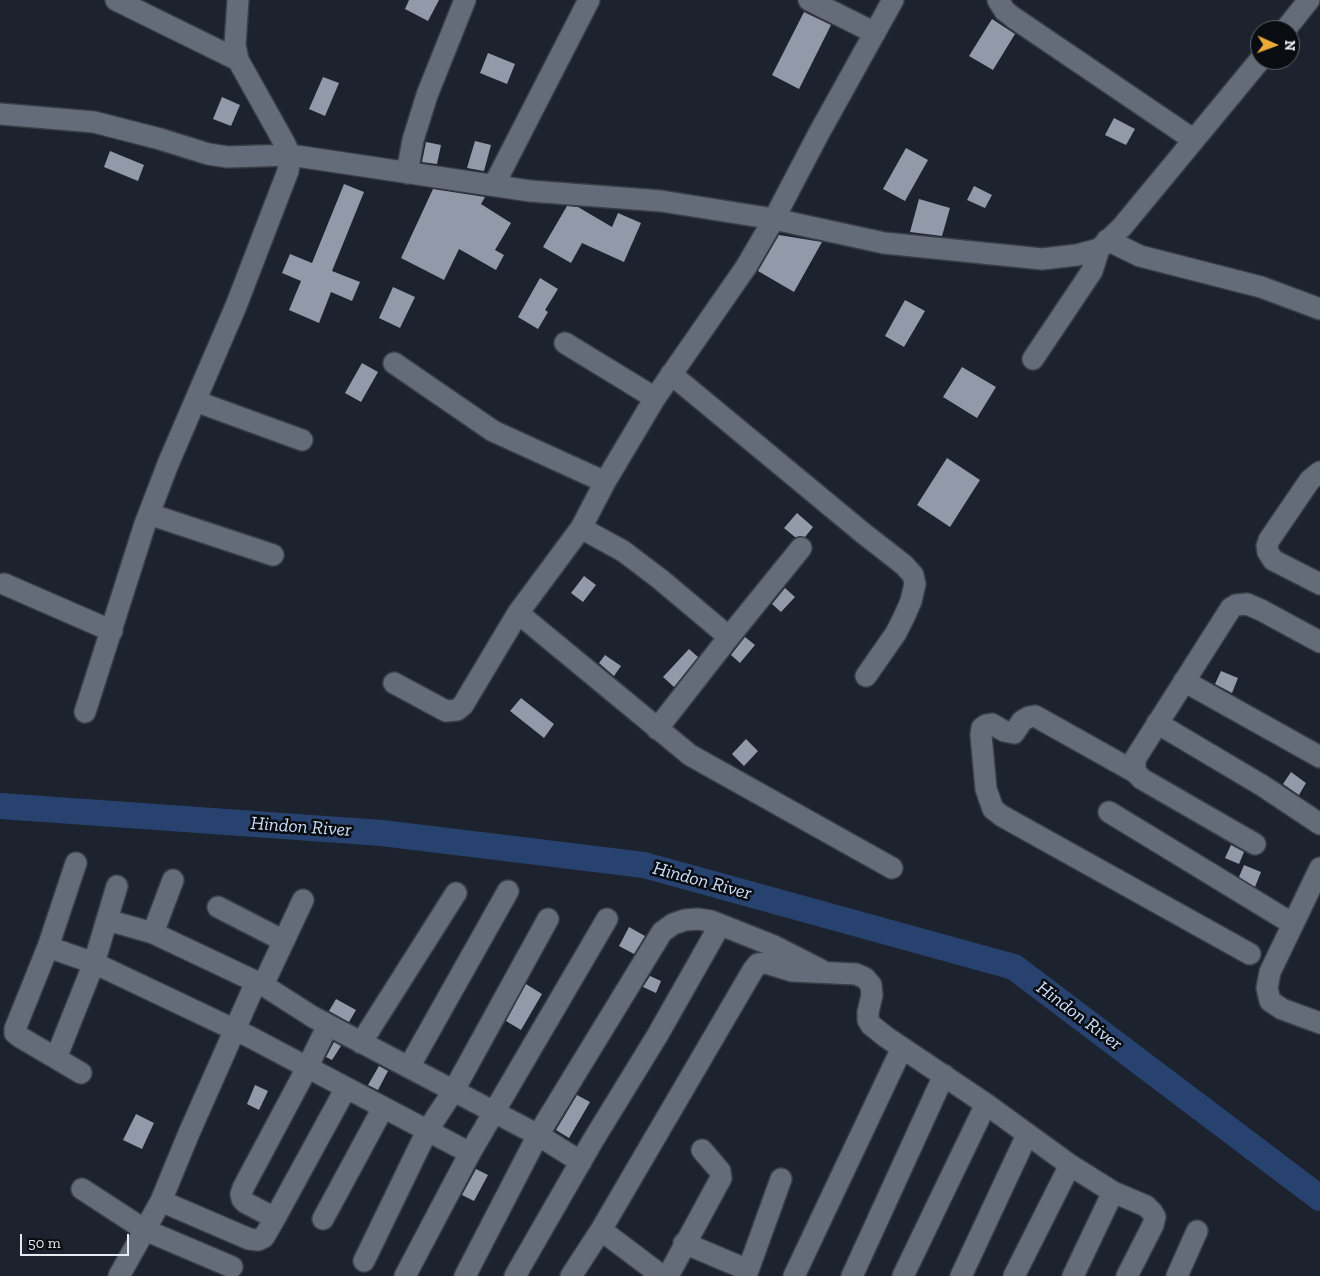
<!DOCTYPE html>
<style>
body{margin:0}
#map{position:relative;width:1320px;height:1276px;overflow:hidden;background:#1c232e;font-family:"Zilla Slab",serif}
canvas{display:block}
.north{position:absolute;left:1250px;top:20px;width:50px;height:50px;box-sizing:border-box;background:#090c11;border:1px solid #61646b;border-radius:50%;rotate:92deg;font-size:14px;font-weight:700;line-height:20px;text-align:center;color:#e5e9f1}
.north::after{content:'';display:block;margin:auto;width:18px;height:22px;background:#e9aa38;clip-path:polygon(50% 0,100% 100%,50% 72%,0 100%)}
.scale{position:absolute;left:20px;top:1234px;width:109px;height:22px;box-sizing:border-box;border:2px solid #e5e9f1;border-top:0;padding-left:6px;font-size:15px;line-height:18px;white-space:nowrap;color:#e5e9f1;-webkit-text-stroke:4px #090c11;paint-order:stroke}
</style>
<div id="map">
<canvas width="1320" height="1276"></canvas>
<div class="north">N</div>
<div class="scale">50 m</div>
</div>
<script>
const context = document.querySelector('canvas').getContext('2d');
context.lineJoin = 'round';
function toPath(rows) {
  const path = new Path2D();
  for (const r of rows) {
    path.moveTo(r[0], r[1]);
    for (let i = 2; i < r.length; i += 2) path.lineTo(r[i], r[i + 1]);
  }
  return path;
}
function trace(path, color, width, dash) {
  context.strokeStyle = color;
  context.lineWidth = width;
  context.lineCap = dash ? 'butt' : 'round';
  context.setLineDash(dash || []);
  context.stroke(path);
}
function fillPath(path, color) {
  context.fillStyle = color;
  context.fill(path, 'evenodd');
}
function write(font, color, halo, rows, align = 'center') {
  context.font = font + ' "Zilla Slab",serif';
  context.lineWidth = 5;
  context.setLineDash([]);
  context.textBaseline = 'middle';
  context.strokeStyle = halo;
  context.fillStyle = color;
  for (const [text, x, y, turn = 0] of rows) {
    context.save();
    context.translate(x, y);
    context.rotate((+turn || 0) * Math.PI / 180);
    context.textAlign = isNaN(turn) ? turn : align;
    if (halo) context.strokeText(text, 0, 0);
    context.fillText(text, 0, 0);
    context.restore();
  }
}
trace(toPath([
 [0,806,382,833,644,865,1014,967,1320,1198]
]), '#27426f', 26);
fillPath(toPath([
 [409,0,439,0,428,21,405,9],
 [804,12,831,25,799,89,772,75],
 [992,19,1015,34,993,70,969,56],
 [488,53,515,64,507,84,480,73],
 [323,77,339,83,325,116,309,109],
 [222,97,240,105,231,126,213,119],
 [1114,118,1135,129,1126,145,1105,135],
 [475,141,491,145,484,171,467,168],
 [426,142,441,145,437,164,422,162],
 [906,148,928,160,905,201,883,189],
 [110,151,144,165,138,181,104,167],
 [344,184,364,192,332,271,360,282,352,301,331,292,319,323,289,310,301,281,282,273,290,254,312,263],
 [974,186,992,195,985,208,967,200],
 [433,189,485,197,481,204,511,223,495,250,504,255,496,270,459,249,444,280,401,258],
 [919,199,950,208,942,236,910,232],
 [567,206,578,207,612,227,618,213,641,223,624,262,582,243,571,263,543,247],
 [779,235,822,242,794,292,758,271],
 [540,278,558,289,545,310,548,312,538,329,518,317],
 [393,287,415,297,400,328,379,318],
 [905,300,925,311,904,347,885,336],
 [362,363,378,372,361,402,345,393],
 [962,367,996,387,977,418,943,397],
 [947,458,980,480,950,527,917,505],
 [797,513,813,527,805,537,795,537,784,528],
 [584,576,596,585,583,602,571,593],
 [785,588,795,597,781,612,772,604],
 [745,637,755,645,740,663,731,655],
 [689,649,698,657,674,687,663,677],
 [605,655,621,666,614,676,599,663],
 [1221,671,1238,678,1232,693,1215,684],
 [521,698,554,724,544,738,510,711],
 [746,739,758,751,744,766,732,754],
 [1291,772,1306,783,1299,795,1283,784],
 [1231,845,1244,852,1239,864,1225,858],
 [1244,865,1261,872,1255,887,1239,877],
 [629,927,645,936,634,954,619,946],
 [650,976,661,981,656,993,643,987],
 [526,984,542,994,521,1030,506,1021],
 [336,999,356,1010,349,1022,329,1011],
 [334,1042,341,1046,332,1060,326,1057],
 [379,1066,388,1071,378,1090,368,1085],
 [255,1085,268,1091,259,1110,247,1104],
 [577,1095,590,1102,569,1138,556,1130],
 [136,1114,154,1123,142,1149,123,1140],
 [476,1169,488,1175,474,1201,462,1195]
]), '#929aa9');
const minor = toPath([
 [116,0,238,60],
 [809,0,875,33],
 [998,0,1005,11,1014,18,1194,140],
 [1285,30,1309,0],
 [0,114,94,122,160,139,208,154,228,157,290,155,530,191,661,201,774,219,884,243,1042,259,1077,255,1099,249,1122,227,1260,60],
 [407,173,413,140,427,95,465,0],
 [494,185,589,0],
 [1107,240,1140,256,1261,287,1320,309],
 [565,343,655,398],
 [1033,359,1092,271,1099,249],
 [394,363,493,431,605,482],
 [671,374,863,533,904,565,913,575,915,584,911,601,904,617,896,633,866,676],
 [195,401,302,440],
 [1320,472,1310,480,1269,540,1267,546,1268,552,1273,560,1320,584],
 [149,514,273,555],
 [581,528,623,551,660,579,729,637],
 [4,584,112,631],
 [518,613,690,755,892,868],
 [1184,681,1320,757],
 [394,683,446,711,457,710,463,705,518,613,581,528,605,482,655,398,746,267,774,219,819,133,893,0],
 [85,712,145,524,168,464,236,306,288,171,290,155,285,144,238,60,235,45,238,0],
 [1157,723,1263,786,1320,824],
 [657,729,729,637,801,548],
 [1135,772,1035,716,1029,717,1022,721,1014,733,1004,731,992,724,986,725,982,728,981,735,986,789,993,809,1002,816,1250,954],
 [1109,812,1293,924],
 [1255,844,1142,779,1135,772,1135,759,1231,608,1236,605,1247,604,1261,610,1320,642],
 [76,863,48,947,15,1029,15,1033,20,1037,81,1073],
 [1320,868,1270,972,1267,988,1270,1001,1282,1009,1320,1023],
 [218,907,284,941],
 [107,920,153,933,263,985,313,1017,538,1135,581,1162],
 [153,933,173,880],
 [48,947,94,963,250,1037,470,1153],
 [263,985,303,900],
 [328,1025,307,1068,243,1188,241,1194,242,1199,246,1203,275,1218,346,1088],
 [361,1043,456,893],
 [56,1058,94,963,117,886],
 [409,1067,508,891],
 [82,1189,145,1230,232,1267],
 [161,1201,249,1239,258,1240,264,1237,275,1218],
 [323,1219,383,1108],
 [601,1230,662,1276],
 [684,1243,748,1270],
 [364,1261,427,1131,454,1090,548,919],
 [119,1276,161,1201,189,1133,256,982],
 [405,1276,470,1153,607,919],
 [465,1276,538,1135,662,932,673,924,685,920,698,919,711,921,774,946,821,970],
 [515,1276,592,1142,657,1036,720,925],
 [571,1276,601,1230,753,970,758,964,766,963,792,971,856,974,865,978,871,985,872,995,868,1012,868,1020,871,1025,886,1037,986,1104,1070,1165,1113,1192,1146,1206,1152,1212,1155,1217,1153,1225,1127,1276],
 [668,1276,721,1178,720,1171,702,1150],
 [746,1276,781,1179],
 [794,1276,902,1048],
 [852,1276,944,1075],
 [903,1276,986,1104],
 [961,1276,1027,1135],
 [1014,1276,1070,1165],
 [1073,1276,1113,1192],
 [1177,1276,1197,1231]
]);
trace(minor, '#383d46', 24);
trace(minor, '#646c79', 21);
write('italic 19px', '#cddffc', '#090c11', [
 ["Hindon River",301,827,4],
 ["Hindon River",702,881,15],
 ["Hindon River",1079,1016,37]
]);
</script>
